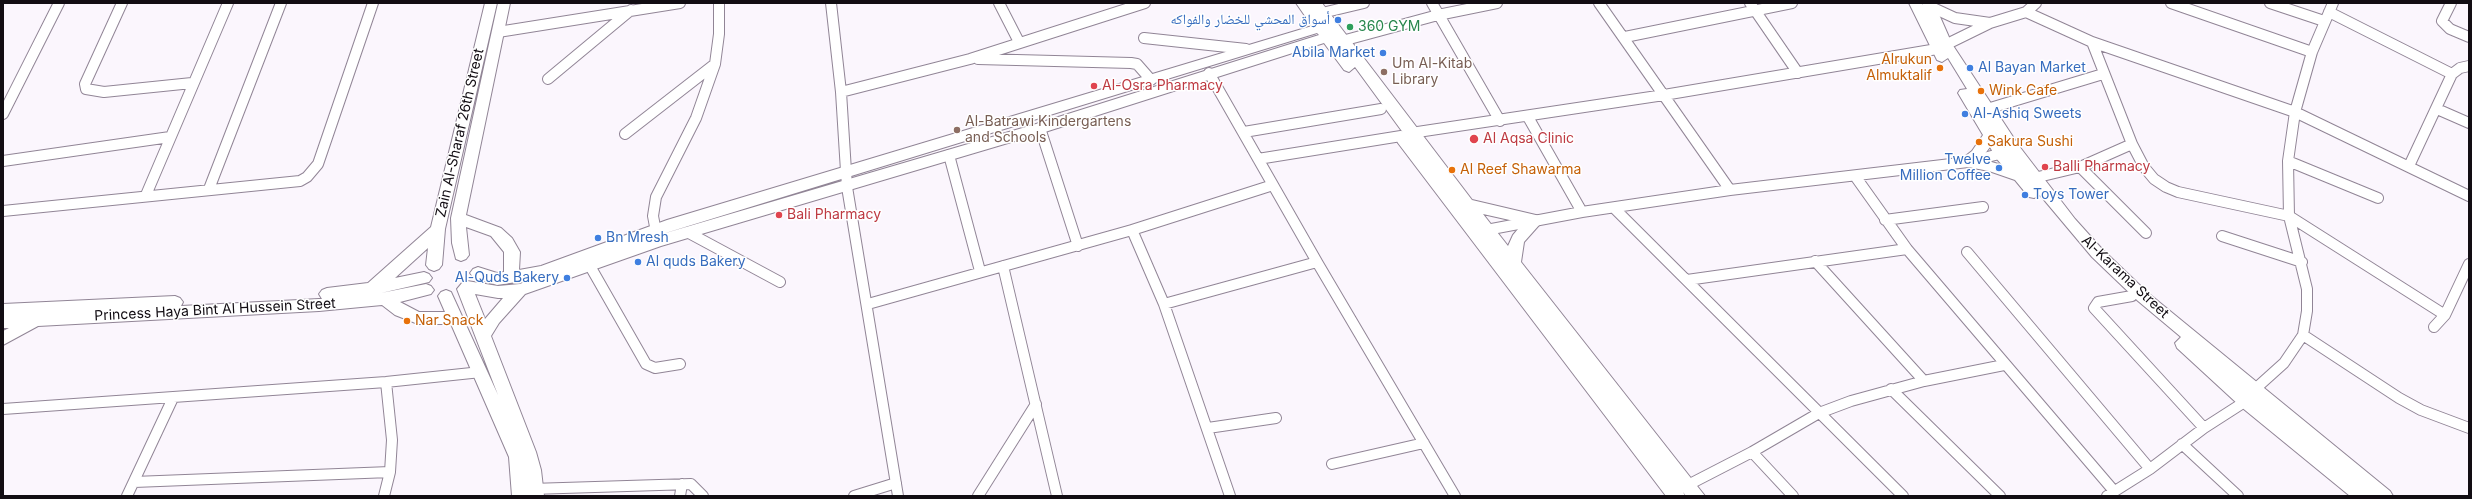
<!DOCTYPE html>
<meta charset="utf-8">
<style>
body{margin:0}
#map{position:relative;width:2472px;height:499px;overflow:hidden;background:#fbf6fd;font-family:Inter,sans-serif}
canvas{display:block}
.frame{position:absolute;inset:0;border:4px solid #120d13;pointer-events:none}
</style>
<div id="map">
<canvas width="2472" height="499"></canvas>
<div class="frame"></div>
</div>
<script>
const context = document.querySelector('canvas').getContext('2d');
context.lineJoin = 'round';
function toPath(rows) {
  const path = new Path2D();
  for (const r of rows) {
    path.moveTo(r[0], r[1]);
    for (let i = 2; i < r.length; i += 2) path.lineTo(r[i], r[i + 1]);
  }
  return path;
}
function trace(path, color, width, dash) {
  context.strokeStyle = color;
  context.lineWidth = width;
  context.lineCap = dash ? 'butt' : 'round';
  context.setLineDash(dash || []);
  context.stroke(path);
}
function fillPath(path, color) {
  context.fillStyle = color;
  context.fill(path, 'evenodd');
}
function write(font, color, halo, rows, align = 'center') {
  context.font = font + ' Inter,"Noto Naskh Arabic",sans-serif';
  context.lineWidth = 3;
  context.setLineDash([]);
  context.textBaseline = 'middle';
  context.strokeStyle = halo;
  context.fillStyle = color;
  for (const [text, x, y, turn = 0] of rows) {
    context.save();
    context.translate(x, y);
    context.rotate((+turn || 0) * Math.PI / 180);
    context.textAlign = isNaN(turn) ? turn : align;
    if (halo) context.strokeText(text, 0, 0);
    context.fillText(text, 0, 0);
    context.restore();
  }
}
const street = toPath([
 [122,3,85,84,86,89,104,92,192,83],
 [831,3,841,92,847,187,898,496],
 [999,3,1019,42],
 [1432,3,1500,121],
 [1599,3,1730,190],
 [1750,3,1798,73],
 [2171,3,2312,52],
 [2270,3,2324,21],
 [2451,3,2442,21,2450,29,2469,37],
 [1929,6,1955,18,1990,23],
 [2026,12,2092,42,2132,144,2080,167,2034,178],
 [2329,12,2452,74],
 [1322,13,1364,3],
 [498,32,680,3],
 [1625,37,1792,3],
 [1144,38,1246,49],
 [1342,41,1438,15,1497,3],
 [2092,42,2295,112,2469,196],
 [978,59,1131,63,1137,64,1151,80],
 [1209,73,1317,262],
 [548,79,631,10],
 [841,92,970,59,1145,3],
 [1987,109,2103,74],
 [2437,109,2469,123],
 [3,114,59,3],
 [1528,117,1582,212],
 [1040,128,1078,246],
 [1244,132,1381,109],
 [1411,133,1664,95,1937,49,1990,23,2026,12,2036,3],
 [625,134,715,64],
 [2132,144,2144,167,2154,179,2166,187,2178,192,2289,216,2445,315],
 [949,155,980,271],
 [1258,159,1401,136],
 [3,161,170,137],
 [2288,161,2378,198],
 [2409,166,2452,74,2460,68,2469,66],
 [2080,167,2146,233],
 [1855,176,1907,249,2114,491],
 [209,189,281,3],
 [146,195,228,3],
 [1614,208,1903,496],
 [3,211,300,181,307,177,318,164,373,3],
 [1885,220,1983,207],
 [1132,230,1273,185],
 [1481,231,1582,212,1730,190,1968,162,2007,152],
 [689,233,780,282],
 [2222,236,2302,262],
 [657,237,653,216,656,197,696,118,715,64,719,34,719,3],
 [1967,252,2150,469],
 [1815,261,1924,381],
 [590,266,646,364,655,368,680,364],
 [1003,266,1057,496],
 [1687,280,1907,249],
 [2132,296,2098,302,2094,308,2204,428],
 [868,304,1132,230,1164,304,1230,496],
 [1164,304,1317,262,1455,496],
 [2434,327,2445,315,2469,264],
 [2303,335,2399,398,2421,410,2469,428],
 [1891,389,2000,496],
 [3,409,386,382,481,372],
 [1208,428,1276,418],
 [2182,444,2238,496],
 [1752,452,1793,496],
 [1332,464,1424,443],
 [134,482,390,472],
 [1681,483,1688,485,1752,452,1819,413,1851,401,1924,381,2004,365],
 [531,489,691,484,703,496],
 [127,496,173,398],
 [384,496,390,472,392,440,386,382],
 [680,496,682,484],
 [854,496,896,483],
 [978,496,1036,404],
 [2107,496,2150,469,2204,428,2246,401,2254,390,2284,363,2303,335,2307,311,2307,289,2289,216,2288,161,2295,112,2312,52,2333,3]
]);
const secondary = toPath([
 [485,3,497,3,445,229,442,265,439,269,434,271,429,269,426,265,428,248,395,278,424,272,429,274,432,278,429,282,381,293,426,284,431,286,434,290,431,294,400,302,419,312,445,312,438,296,441,292,446,290,451,292,498,395,457,289,462,283,467,281,498,286,520,284,529,280,497,285,473,277,470,273,473,269,478,267,497,273,504,272,504,252,491,236,466,227,469,255,466,259,461,261,456,259,452,243,451,218,498,3,510,3,466,215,501,228,512,238,520,252,519,270,541,266,667,220,1312,26,1296,3,1322,3,1472,200,1540,216,1542,220,1540,224,1524,242,1521,262,1705,496,1686,496,1683,492,1685,496,1666,496,1398,143,1396,139,1398,135,1404,134,1355,67,1349,72,1344,70,1324,43,1045,132,661,246,525,294,499,323,491,336,536,452,541,470,544,496,512,496,509,457,451,324,418,324,395,315,382,305,319,311,38,326,3,345,3,331,9,328,3,328,3,304,175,296,180,298,183,302,181,306,319,299,322,299,319,294,322,290,327,288,368,283,431,227,485,3],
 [1317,33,1319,35,1036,124,659,235,1317,33],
 [1483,214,1523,223,1513,235,1508,246,1483,214],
 [475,294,498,298,503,298,485,319,475,294],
 [1909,3,1921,3,1923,5,1922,3,1934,3,1952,44,2019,146,2075,219,2102,249,2148,293,2390,491,2393,496,2350,496,2240,406,2177,348,2175,343,2181,337,2138,301,2092,257,2040,195,2034,198,2029,197,2015,180,1989,171,1963,166,1961,162,1963,158,1972,151,1983,135,1958,93,1960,90,1967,89,1948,58,1942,62,1937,60,1909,3],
 [1994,131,2009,154,2010,156,2006,150,1994,131],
 [1990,147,1996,158,2002,165,1981,159,1990,147]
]);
trace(street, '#918596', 12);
trace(secondary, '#918596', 2);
trace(street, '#fff', 10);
fillPath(secondary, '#fff');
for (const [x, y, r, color] of [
 [1338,20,4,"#3f7fe0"],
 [1350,27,4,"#2e9e5b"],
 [1383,53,4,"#3f7fe0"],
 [1940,68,4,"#e8710a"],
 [1970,68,4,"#3f7fe0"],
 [1384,72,4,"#8d6e63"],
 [1094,86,4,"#e0444e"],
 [1981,91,4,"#e8710a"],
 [1965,114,4,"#3f7fe0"],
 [957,130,4,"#8d6e63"],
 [1474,139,5,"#e0444e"],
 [1979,142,4,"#e8710a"],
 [2045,167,4,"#e0444e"],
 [1999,168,4,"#3f7fe0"],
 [1452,170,4,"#e8710a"],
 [2025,195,4,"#3f7fe0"],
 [779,215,4,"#e0444e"],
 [598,238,4,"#3f7fe0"],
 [638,262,4,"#3f7fe0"],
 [567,278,4,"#3f7fe0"],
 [407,321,4,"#e8710a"]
]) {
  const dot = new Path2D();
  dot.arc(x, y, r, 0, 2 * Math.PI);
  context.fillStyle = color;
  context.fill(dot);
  trace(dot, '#fff', 1.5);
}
write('14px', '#366cbe', '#fff', [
 ["أسواق المحشي للخضار والفواكه",1330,20,"right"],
 ["Abila Market",1375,53,"right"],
 ["Al Bayan Market",1978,68],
 ["Al-Ashiq Sweets",1973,114],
 ["Twelve",1991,160,"right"],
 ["Million Coffee",1991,176,"right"],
 ["Toys Tower",2033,195],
 ["Bn Mresh",606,238],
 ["Al quds Bakery",646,262],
 ["Al-Quds Bakery",559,278,"right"]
], 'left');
write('14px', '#27864d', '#fff', [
 ["360 GYM",1358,27]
], 'left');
write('14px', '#c56008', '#fff', [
 ["Alrukun",1932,60,"right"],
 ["Almuktalif",1932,76,"right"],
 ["Wink Cafe",1989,91],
 ["Sakura Sushi",1987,142],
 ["Al Reef Shawarma",1460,170],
 ["Nar Snack",415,321]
], 'left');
write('14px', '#785e54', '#fff', [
 ["Um Al-Kitab",1392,64],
 ["Library",1392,80],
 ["Al-Batrawi Kindergartens",965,122],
 ["and Schools",965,138]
], 'left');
write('14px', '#be3a42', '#fff', [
 ["Al-Osra Pharmacy",1102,86],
 ["Al Aqsa Clinic",1483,139],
 ["Balli Pharmacy",2053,167],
 ["Bali Pharmacy",787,215]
], 'left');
write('14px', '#120d13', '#fff', [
 ["Zain Al-Sharaf 26th Street",460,133,-77],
 ["Al-Karama Street",2125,277,43],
 ["Princess Haya Bint Al Hussein Street",215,310,-3]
]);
</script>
